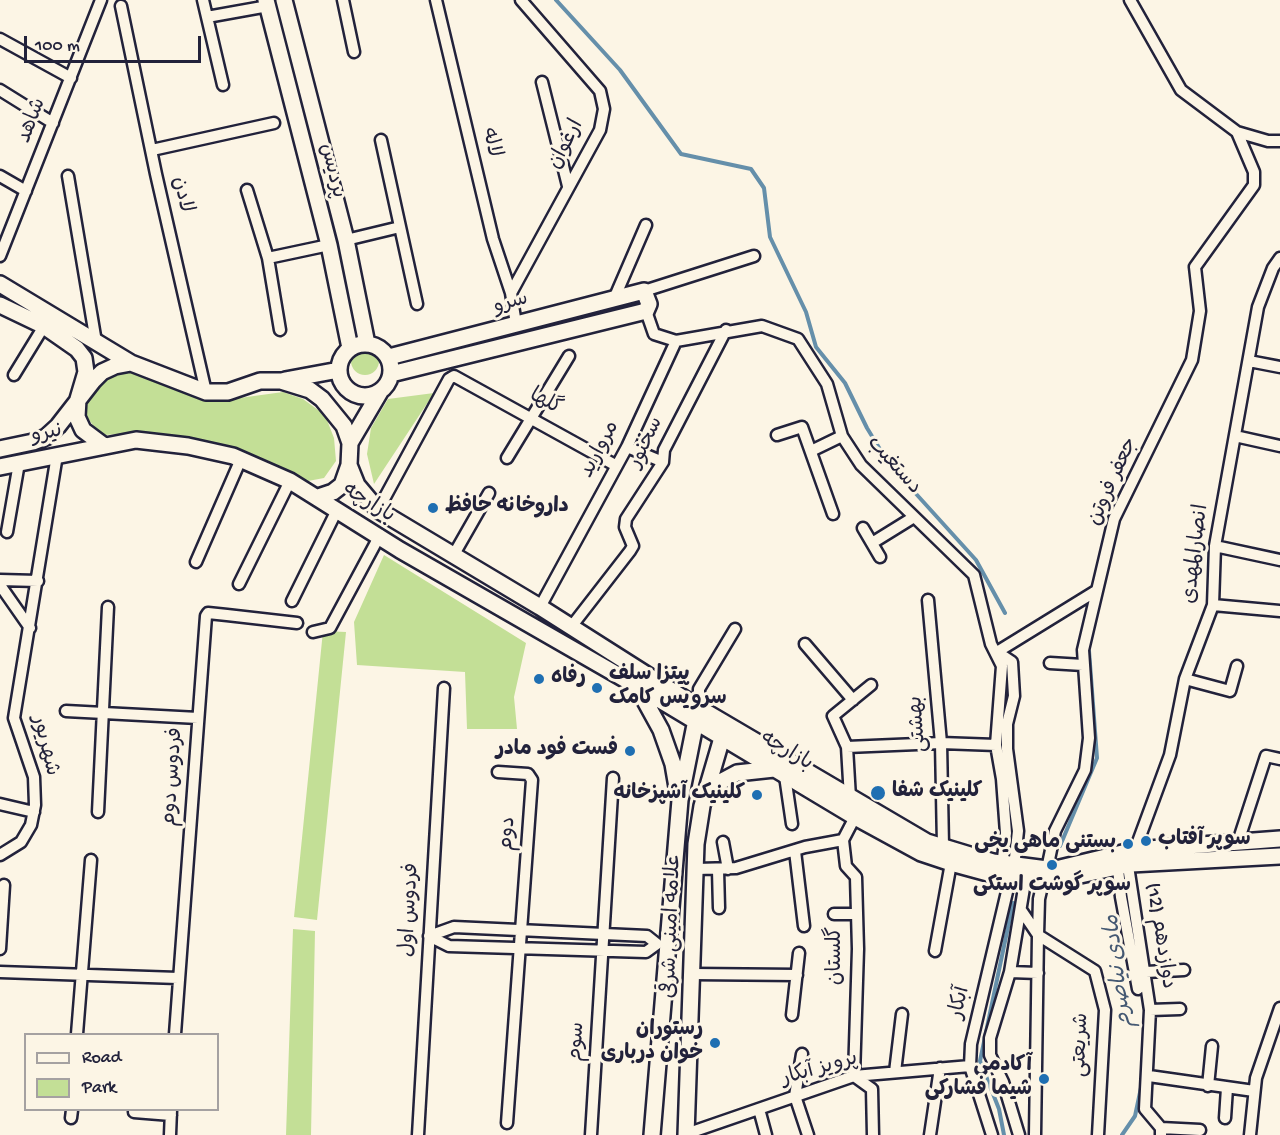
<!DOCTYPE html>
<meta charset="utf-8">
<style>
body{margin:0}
#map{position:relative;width:1280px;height:1135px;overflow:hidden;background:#fcf5e5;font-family:"Gochi Hand",sans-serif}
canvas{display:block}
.legend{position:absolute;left:24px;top:1033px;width:195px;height:78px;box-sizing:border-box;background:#fcf5e5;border:2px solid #a5a1a1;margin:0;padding:8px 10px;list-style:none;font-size:18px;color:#22223b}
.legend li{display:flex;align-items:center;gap:12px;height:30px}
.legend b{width:30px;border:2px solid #a5a1a1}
.scale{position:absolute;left:24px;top:36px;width:177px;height:27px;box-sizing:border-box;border:3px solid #22223b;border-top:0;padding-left:8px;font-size:18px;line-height:21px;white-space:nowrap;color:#22223b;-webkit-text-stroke:4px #fcf5e5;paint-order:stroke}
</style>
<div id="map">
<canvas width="1280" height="1135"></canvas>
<ul class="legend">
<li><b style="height:8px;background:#fcf5e5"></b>Road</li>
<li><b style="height:16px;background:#c3df96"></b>Park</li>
</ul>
<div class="scale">100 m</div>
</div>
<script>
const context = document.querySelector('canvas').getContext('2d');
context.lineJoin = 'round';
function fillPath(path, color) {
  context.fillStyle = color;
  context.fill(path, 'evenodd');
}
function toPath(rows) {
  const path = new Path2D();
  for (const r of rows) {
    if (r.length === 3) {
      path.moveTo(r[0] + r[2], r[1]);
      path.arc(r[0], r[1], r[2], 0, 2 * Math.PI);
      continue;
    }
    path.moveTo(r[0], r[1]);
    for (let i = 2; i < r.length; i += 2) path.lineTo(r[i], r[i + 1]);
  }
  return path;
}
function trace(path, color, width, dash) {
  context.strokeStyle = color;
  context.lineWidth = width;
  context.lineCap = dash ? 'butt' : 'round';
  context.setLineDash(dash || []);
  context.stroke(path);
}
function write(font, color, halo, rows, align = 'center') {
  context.font = font + ' "Gochi Hand","Playpen Sans Arabic",sans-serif';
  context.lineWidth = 6;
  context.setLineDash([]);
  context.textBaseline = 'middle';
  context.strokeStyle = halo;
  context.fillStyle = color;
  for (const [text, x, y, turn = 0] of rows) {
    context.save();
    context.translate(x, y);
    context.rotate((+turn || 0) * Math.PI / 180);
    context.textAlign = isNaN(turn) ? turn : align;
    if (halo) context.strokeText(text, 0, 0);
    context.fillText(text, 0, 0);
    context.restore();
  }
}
fillPath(toPath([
 [365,361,14],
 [128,372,206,399,225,400,283,392,303,399,325,415,334,438,336,461,324,478,308,481,236,448,161,435,131,433,105,435,98,432,84,413,86,401,105,380,116,374],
 [434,393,374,484,367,454,371,428,388,399],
 [384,555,526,643,514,697,517,729,467,729,465,672,357,665,354,622],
 [323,631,346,632,317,920,294,917],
 [293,929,315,931,311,1135,286,1135]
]), '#c3df96');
trace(toPath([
 [556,0,620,70,681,154,751,169,764,188,770,237,806,312,816,347,845,383,867,428,889,464,976,560,1005,613],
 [1060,846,1097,758,1089,651],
 [1124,872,1127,900],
 [1004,1135,999,1109,980,1061,1013,903],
 [1122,1135,1135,1116,1142,1083]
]), '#658faa', 4);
const street = toPath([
 [203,0,223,85],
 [343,0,354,52],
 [436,0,493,239,511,293],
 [1130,0,1181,90,1237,132,1268,141,1280,141],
 [121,6,156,174,206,392],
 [207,17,268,6],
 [0,39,71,78],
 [542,82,568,186],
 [0,90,53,123],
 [381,140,417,304],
 [152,150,274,123],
 [0,176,26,191],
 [68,176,96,342],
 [247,190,268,258,280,330],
 [346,240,400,227],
 [0,256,101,0],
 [268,258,329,245],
 [644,291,754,256],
 [614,299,646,225],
 [646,311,654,334,676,341,762,326,798,339,827,384,842,436,861,465,974,575,991,644,1002,666,996,745,1002,779,1006,833,1003,858,1010,865,1015,858,1018,831,1007,749,1007,724,1014,696,1012,662,997,652],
 [516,324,511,293,600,130,604,109,600,91,521,0],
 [1249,361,1280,367],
 [14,375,44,326],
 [777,435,802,427,833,514],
 [1235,436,1280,446],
 [627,447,663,462],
 [811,451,842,436],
 [507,458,569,356],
 [378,510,449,379,454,376,615,465],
 [863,528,880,557],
 [7,532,19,463],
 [872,543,914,517],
 [1215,546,1280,560],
 [453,556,489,493],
 [196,562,241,459],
 [0,580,38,581],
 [239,584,290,481],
 [0,585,30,628],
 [928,600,941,743,943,846],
 [292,601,337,510],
 [1213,605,1280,611],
 [540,607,627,447,676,341],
 [571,627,630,551,633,546,625,527,626,519,663,462,664,450,726,330],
 [313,632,330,628,380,535],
 [805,644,853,700],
 [997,652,1096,591],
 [1050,663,1083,665],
 [1185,679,1230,691,1237,666],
 [699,708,699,689,735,629],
 [66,711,198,718],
 [847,747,941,743,996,745],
 [498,772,528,774,532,780,507,1123],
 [785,776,792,824],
 [850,798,847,747,833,716,871,685],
 [0,804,34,812],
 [98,812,108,607],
 [843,840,846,866,856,877,858,949,854,1076,872,1089,873,1135],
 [843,840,855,817],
 [723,842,728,869],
 [1238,842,1266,756,1280,759],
 [1135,850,1170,755,1185,679,1213,605,1215,546,1258,307,1273,268,1280,258],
 [795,851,804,926],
 [0,855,21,842,31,825,35,805,34,777,14,718,57,455],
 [696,869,736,868,805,847,843,840],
 [1047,869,1055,831,1085,770,1089,738,1083,650,1114,519,1192,360,1200,311,1195,267,1254,185,1254,172,1237,132],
 [718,870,719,908],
 [1043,882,1039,899,1038,935,1095,971,1105,1010,1098,1135],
 [1021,910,1038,935,1035,1135],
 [834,914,857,914],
 [454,927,647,936,657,944,646,952,449,946,429,936,454,927],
 [0,949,4,885],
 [935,951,951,863],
 [0,972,178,978],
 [1010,972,1038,973],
 [1146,972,1184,970],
 [693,974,797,975],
 [1138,989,1121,897,1118,869,1123,866,1128,866,1150,1010,1145,1109,1161,1128,1161,1135],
 [1150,1010,1180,1009],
 [792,1015,799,953],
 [77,1034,91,860],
 [175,1034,206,616,208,613,227,615,297,623],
 [802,1054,795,1096,808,1135],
 [895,1072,902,1014],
 [1149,1076,1254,1091],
 [1208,1086,1212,1046],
 [759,1109,766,1135],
 [134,1112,171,1115],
 [71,1118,72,1110],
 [1225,1118,1227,1088],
 [1161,1128,1200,1130],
 [686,1134,854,1076,970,1066],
 [170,1135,171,1110],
 [418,1135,444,688],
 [591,1135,613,778],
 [930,1135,940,1068],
 [992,1135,970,1066,971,1044,1010,879],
 [1019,1135,1003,1082,990,1055,990,1038,1010,972,1025,882],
 [1250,1135,1256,1078,1280,1008]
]);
const secondary = toPath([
 [266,0,329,245,350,348],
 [284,0,346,240,367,344],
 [0,284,131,363],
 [0,305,44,326,77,349,84,358,86,372,78,399,77,417,83,430,103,445],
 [365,370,26],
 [389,357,644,291,649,304,646,311,391,374],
 [285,380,339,370],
 [350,443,380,392],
 [0,449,33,442,46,437,58,426,93,381,102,372,115,366,131,363,206,392,228,392,260,381,281,381,310,390,322,399,344,426,350,443,349,465,342,485,333,492,318,497],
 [349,465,357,485,378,510,540,607,699,708,927,842,993,862,1047,869,1060,868,1135,850,1280,839],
 [0,467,136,440,188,446,233,456,290,481,400,550,635,685,855,817,921,853,951,863,1010,879,1048,882,1131,864,1280,856],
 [639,690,661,730,673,764,678,793],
 [709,788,737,773,774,769],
 [652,1135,680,800,697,715],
 [686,1135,696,844,702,806,724,731]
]);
trace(street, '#22223b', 15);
trace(secondary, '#22223b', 20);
trace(street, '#fcf5e5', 10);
trace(secondary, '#fcf5e5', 15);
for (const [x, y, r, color] of [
 [433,508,6,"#1f6fb2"],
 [539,679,6,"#1f6fb2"],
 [597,688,6,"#1f6fb2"],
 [630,751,6,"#1f6fb2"],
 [878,793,8,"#1f6fb2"],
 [757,795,6,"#1f6fb2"],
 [1146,841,6,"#1f6fb2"],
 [1128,844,6,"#1f6fb2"],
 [1052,865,6,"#1f6fb2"],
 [715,1043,6,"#1f6fb2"],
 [1044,1079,6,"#1f6fb2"]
]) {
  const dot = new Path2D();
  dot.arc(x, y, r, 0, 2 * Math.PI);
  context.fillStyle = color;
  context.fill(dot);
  trace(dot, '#fcf5e5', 2);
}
write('21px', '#22223b', '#fcf5e5', [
 ["شاهد",33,121,-69],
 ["لاله",490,143,77],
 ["ارغوان",567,145,-62],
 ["پردیس",331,171,76],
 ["لادن",181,195,77],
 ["سرو",511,304,-15],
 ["گلها",545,403,29],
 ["نیرو",47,435,-12],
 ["سخنور",647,443,-64],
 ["مروارید",601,450,-62],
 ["دستغیب",893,466,48],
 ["جعفر فروتن",1114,482,-66],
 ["بازارچه",368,504,32],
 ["انصارالمهدی",1197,554,-83],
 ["بهشتی",919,724,-94],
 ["شهریور",44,746,76],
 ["بازارچه",786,752,31],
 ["فردوس دوم",174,777,-86],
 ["دوم",509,834,-86],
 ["فردوس اول",411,910,-87],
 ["علامه امینی شرقی",673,926,-88],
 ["دوازدهم (12)",1159,936,81],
 ["گلستان",837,956,-90],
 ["آبکار",961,1003,-77],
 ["سوم",578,1042,-87],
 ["شریعتی",1082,1045,-88],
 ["پرویز آبکار",820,1070,-16]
]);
write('bold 21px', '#22223b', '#fcf5e5', [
 ["داروخانه حافظ",445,508],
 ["پیتزا سلف",609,676],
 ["سرویس کامک",609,700],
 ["رفاه",551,679],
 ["فست فود مادر",618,751,"right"],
 ["کلینیک شفا",892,793],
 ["کلینیک آشپزخانه",745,795,"right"],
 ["سوپر آفتاب",1158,841],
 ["بستنی ماهی یخی",1116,844,"right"],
 ["سوپر گوشت استکی",1052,887,"center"],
 ["رستوران",703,1031,"right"],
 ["خوان درباری",703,1055,"right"],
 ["آکادمی",1032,1067,"right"],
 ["شیما فشارکی",1032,1091,"right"]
], 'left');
write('italic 22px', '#445872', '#fcf5e5', [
 ["مادی نیاصرم",1120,971,-97]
]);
</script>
